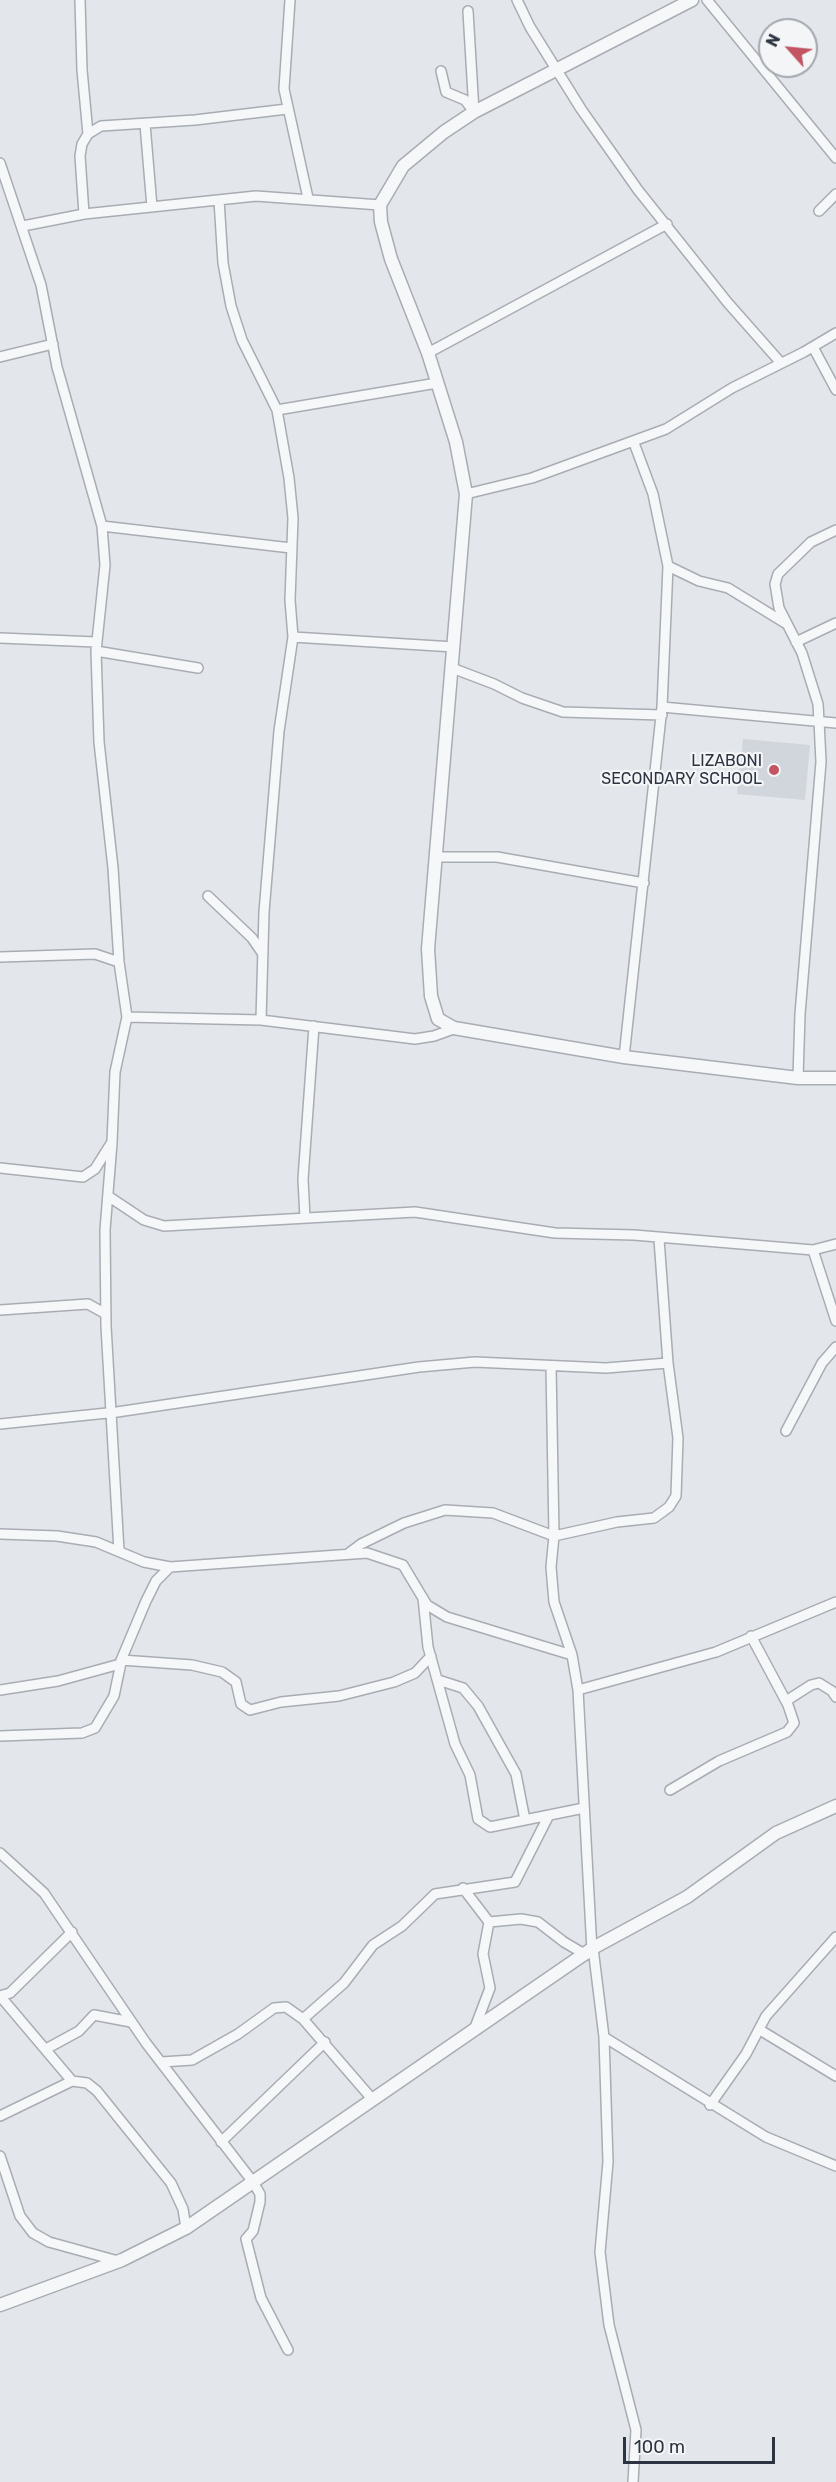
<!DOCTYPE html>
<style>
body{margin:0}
#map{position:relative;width:836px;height:2482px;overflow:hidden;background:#e3e6ea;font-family:Rubik,sans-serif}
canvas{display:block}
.north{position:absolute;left:758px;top:18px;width:60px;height:60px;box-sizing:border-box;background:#f3f5f7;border:2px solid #a3a7ae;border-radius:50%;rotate:297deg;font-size:16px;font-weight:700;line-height:24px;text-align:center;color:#2c3341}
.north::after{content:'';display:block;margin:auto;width:21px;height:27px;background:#c35461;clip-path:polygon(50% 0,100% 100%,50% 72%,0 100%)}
.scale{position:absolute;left:623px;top:2437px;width:152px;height:27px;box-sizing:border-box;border:3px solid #2c3341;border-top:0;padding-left:8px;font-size:18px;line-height:21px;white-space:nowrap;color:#2c3341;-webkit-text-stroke:4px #f3f5f7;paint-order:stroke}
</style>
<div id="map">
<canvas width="836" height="2482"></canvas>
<div class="north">N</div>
<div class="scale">100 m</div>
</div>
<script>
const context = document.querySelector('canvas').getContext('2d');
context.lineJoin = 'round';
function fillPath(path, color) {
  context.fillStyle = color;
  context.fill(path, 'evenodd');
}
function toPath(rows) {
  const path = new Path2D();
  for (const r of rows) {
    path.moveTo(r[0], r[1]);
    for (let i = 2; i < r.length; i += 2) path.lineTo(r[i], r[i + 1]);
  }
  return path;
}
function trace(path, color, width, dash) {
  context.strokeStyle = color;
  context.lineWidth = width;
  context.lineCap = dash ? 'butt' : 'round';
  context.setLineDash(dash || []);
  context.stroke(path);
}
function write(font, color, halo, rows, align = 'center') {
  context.font = font + ' Rubik,sans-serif';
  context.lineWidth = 4.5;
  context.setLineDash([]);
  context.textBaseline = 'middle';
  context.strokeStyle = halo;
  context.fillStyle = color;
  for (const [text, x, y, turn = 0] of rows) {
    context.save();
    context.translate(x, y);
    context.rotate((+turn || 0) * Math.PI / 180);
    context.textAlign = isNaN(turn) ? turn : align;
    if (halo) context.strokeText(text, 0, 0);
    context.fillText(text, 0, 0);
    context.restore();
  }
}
fillPath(toPath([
 [743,739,810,745,805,800,737,794]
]), '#d1d5dc');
const minor = toPath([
 [80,0,82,70,88,134],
 [290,0,284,89,308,198],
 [517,0,530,27,581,109,638,190,728,303,781,363],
 [707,0,836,158],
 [468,11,474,112],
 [441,71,446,92,465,100,474,112],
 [145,124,152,207],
 [0,163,41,285,57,367,102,526,105,565,96,651,99,742,113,868,119,962,127,1017,115,1072,112,1142,95,1169,83,1177,0,1168],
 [219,200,223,263,231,306,242,340,277,410,289,478,293,518,290,600,293,637,279,731,264,912,261,1020],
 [819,211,836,194],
 [84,214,80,156,82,144,88,134,101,126,195,120,287,109],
 [23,226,84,214,256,196,380,205],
 [813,347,836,390],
 [428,353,667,224],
 [0,357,53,344],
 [277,410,437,383],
 [634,443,653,494,668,566,662,707],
 [466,494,532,478,666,429,732,388,804,352,836,333],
 [102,526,291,548],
 [668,566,699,581,728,588,785,623],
 [293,637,454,647],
 [0,638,96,642],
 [796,642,836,623],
 [96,651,198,668],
 [452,668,494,684,522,698,563,712,662,715],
 [438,857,497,857,644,883],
 [208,896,252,938,263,954],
 [0,957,95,954,119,962],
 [127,1017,261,1020,415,1039,434,1036,456,1028],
 [624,1057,662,707,836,723],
 [798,1078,800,1014,821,762,819,721,818,704,802,653,779,608,775,584,778,574,811,542,836,530],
 [112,1143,105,1230,106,1326,119,1551],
 [108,1196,144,1220,164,1226,415,1212,555,1233,634,1235,813,1250,836,1244],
 [305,1218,303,1179,314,1026],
 [813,1250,836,1321],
 [0,1310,88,1304,106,1314],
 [551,1366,554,1536,551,1567,554,1602,572,1655,578,1690,592,1951],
 [0,1424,117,1412,419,1367,475,1362,606,1368,668,1363],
 [786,1431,822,1363,836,1347],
 [0,1534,57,1536,96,1542,144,1562,170,1567,367,1553,403,1565,427,1605,447,1617,572,1655],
 [349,1553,361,1544,404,1523,445,1510,493,1513,554,1536,617,1522,654,1518,669,1507,676,1496,678,1438,668,1363,659,1239],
 [423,1598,428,1647,455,1744,470,1775,478,1819,490,1827,584,1808],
 [121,1660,192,1665,222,1672,236,1682,241,1704,250,1710,281,1702,339,1696,394,1682,415,1673,431,1656],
 [438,1680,463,1688,478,1706,516,1774,525,1820],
 [0,1690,58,1681,120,1664],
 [578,1690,716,1652,836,1602],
 [786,1701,811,1685,819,1683,832,1691,836,1697],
 [0,1736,82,1733,95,1728,114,1696,122,1658,146,1601,156,1581,170,1567],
 [670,1790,719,1761,787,1732,794,1723,788,1705,751,1636],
 [0,1853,44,1893,146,2043,253,2182,260,2194,260,2202,253,2231,246,2239,261,2298,288,2350],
 [463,1888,489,1922,483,1954,490,1988,474,2030],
 [489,1922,521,1919,538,1922,564,1942,586,1955],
 [593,1948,604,2037,608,2162,600,2252,609,2325,636,2430,633,2482],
 [303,2019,344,1983,373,1945,402,1926,435,1894,515,1882,549,1815],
 [760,2030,836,2076],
 [604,2037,766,2137,836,2166],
 [46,2049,79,2031,94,2015,131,2022],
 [162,2062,192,2060,238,2034,274,2008,286,2007,303,2019,373,2100],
 [72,2081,0,1996,10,1993,72,1932],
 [710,2105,746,2054,766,2016,836,1937],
 [0,2116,72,2081,87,2083,97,2091,171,2183,183,2209,186,2228],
 [221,2142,325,2042],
 [0,2156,20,2216,33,2233,49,2242,118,2261]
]);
const tertiary = toPath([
 [692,0,474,112,444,132,403,166,380,205,381,222,391,259,428,353,456,442,466,494,428,949,431,996,438,1019,454,1028,624,1057,798,1078,836,1078],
 [0,2305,122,2260,186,2228,593,1948,687,1897,776,1833,836,1806]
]);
trace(minor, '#a8adb4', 12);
trace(tertiary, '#a8adb4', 15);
trace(minor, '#f6f7f9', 9);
trace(tertiary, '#f6f7f9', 12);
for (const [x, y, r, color] of [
 [774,770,6,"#c35461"]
]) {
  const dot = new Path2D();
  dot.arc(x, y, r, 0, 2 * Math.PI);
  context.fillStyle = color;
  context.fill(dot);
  trace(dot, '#f3f5f7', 2);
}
write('16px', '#2c3341', '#f3f5f7', [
 ["LIZABONI",762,761],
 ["SECONDARY SCHOOL",762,779]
], 'right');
</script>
